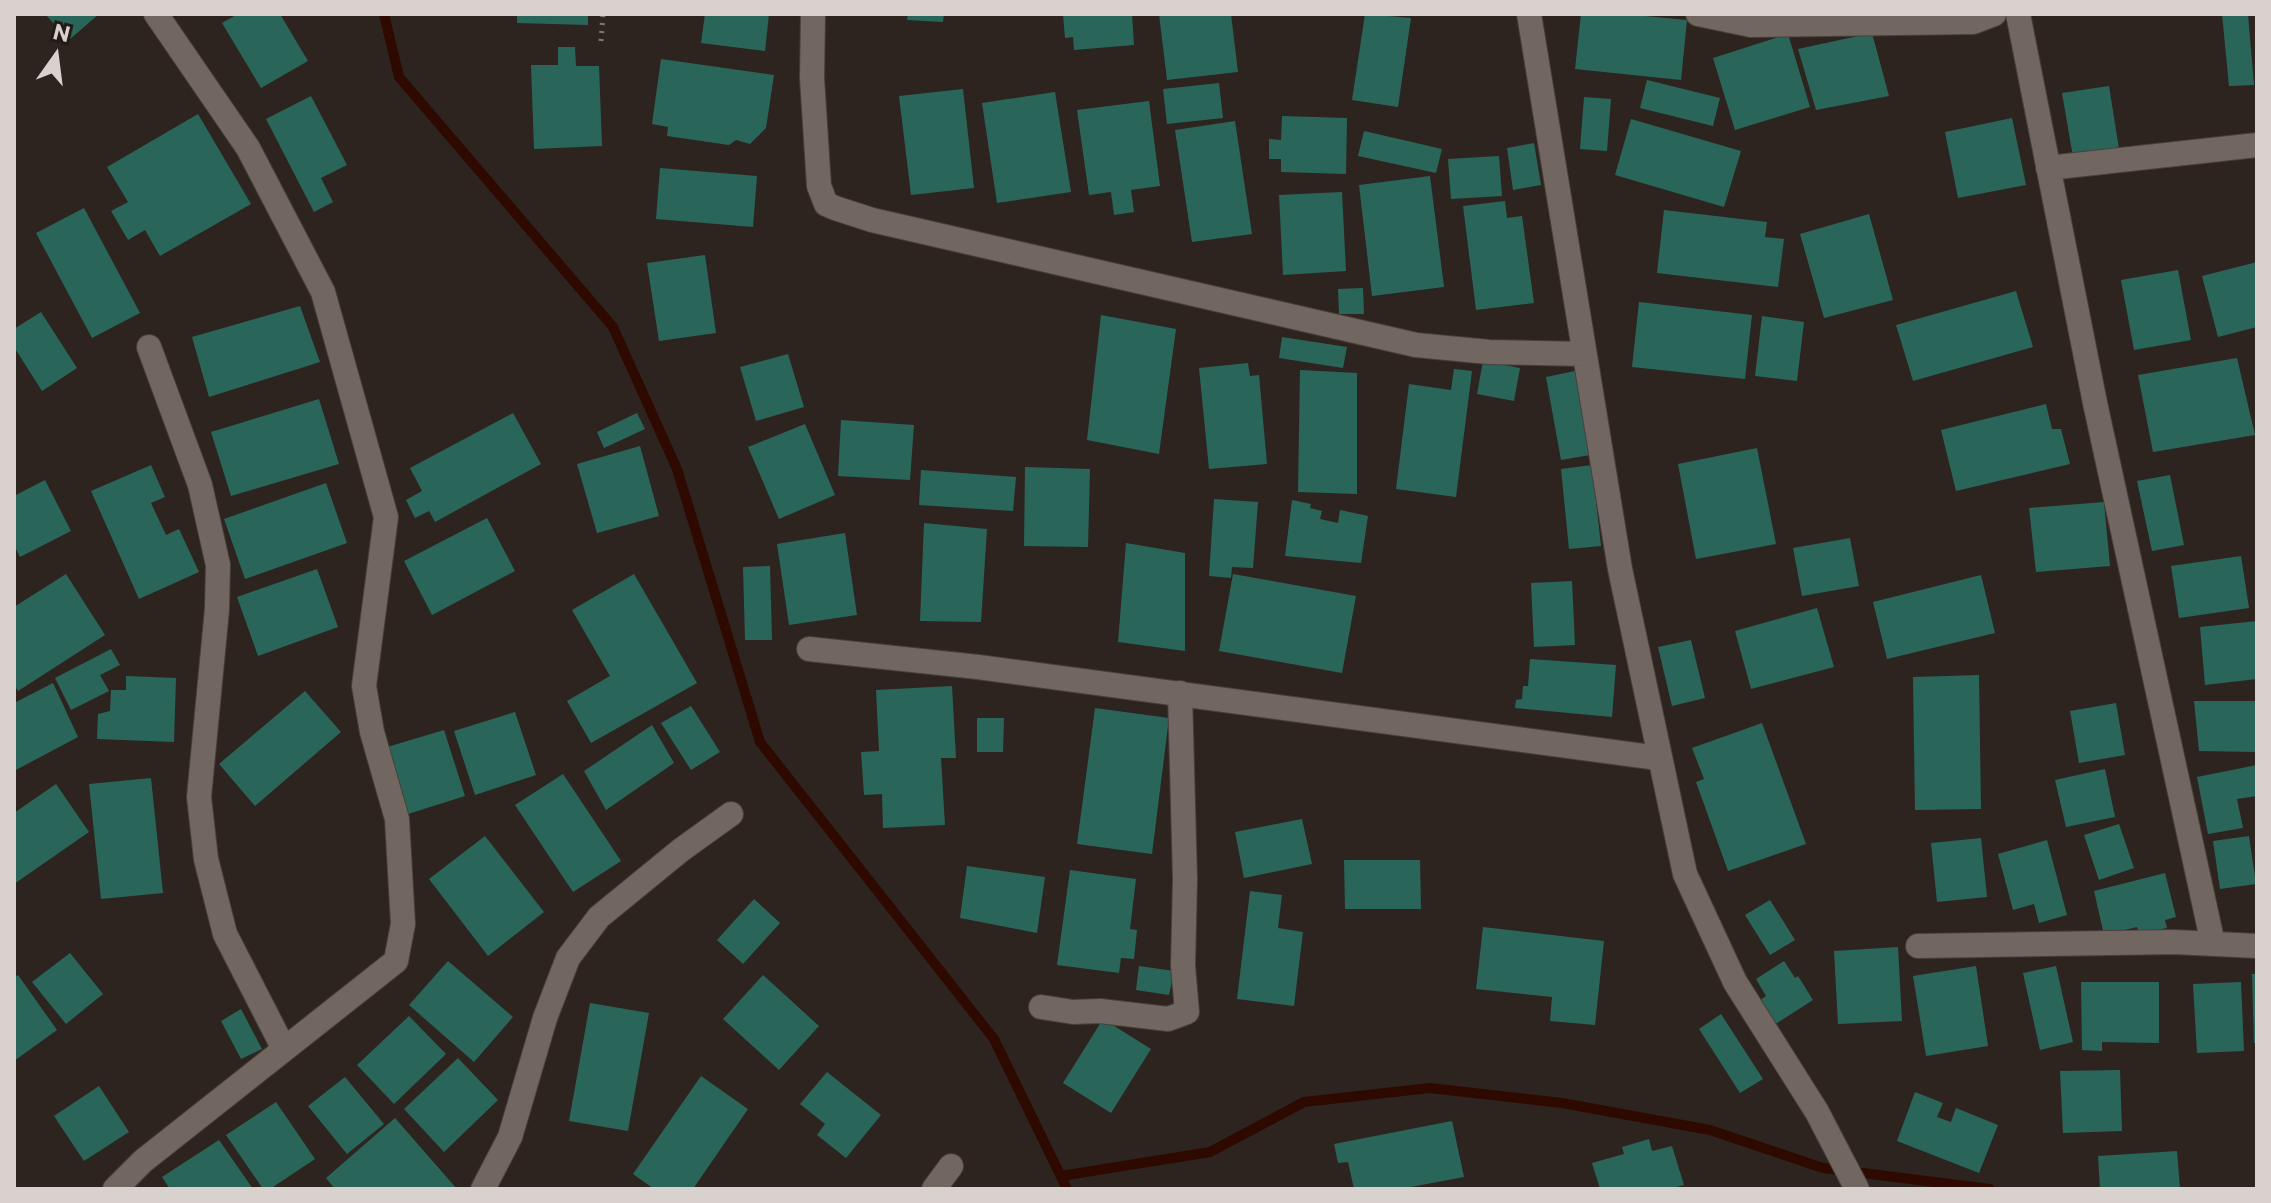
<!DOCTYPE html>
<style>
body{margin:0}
#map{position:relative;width:2271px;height:1203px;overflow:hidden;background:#2e241f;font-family:Commissioner,sans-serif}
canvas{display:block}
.frame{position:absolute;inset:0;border:16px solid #d8d1ce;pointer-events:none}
.north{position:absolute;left:16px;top:16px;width:80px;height:80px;-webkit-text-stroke:6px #241a16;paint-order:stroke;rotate:14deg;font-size:22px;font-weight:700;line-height:32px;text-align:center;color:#d8d1ce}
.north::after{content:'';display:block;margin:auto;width:28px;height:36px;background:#d8d1ce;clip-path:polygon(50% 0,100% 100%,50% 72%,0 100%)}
</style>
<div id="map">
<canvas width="2271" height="1203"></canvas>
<div class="frame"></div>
<div class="north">N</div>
</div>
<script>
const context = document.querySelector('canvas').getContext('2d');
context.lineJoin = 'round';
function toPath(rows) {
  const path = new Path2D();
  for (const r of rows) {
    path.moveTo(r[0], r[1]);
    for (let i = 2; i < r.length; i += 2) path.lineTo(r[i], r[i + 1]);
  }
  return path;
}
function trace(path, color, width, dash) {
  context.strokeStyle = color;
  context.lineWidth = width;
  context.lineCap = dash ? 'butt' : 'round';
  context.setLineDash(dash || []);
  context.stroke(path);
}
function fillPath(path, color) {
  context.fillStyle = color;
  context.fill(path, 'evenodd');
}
trace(toPath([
 [384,14,399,77,613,327,677,469,760,742,994,1039,1067,1189],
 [1061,1176,1210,1152,1304,1102,1430,1088,1562,1103,1710,1130,1823,1168,1990,1189]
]), '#2e0900', 10);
fillPath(toPath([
 [45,14,99,14,69,40],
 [238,14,280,14,308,61,261,88,222,23],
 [517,14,588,14,588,25,517,23],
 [705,14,769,14,765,51,701,43],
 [908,14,944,14,943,22,907,20],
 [1063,14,1132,14,1134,45,1074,50,1073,37,1065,38],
 [1159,14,1231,14,1238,72,1167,80],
 [1365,14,1411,18,1398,107,1352,100],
 [1581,14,1624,14,1687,20,1681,80,1575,69],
 [2222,14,2248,14,2254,85,2229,86],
 [1872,33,1889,96,1816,110,1798,49],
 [1788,34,1810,107,1735,130,1713,58],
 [558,47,575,47,576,66,599,66,602,146,534,149,531,65,558,65],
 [661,59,774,75,766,128,750,144,736,140,729,145,667,136,668,127,652,124],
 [1647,80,1720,98,1713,126,1640,108],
 [1219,83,1223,118,1167,124,1163,89],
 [2109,86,2119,149,2073,157,2062,93],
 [963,89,974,188,911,195,899,96],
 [1055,92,1071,192,997,203,982,103],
 [311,96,347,165,321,178,333,202,314,212,266,119],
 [1584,97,1611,99,1607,151,1580,149],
 [1149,101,1160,186,1131,190,1134,212,1114,215,1111,192,1089,195,1077,110],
 [198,114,251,204,160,256,145,230,128,240,111,211,128,202,107,167],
 [1282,116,1347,118,1346,174,1281,172,1281,159,1269,159,1269,139,1281,140],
 [2012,118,2026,185,1958,198,1945,132],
 [1631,119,1741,151,1724,207,1615,175],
 [1235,121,1252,234,1192,242,1175,130],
 [1364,131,1442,149,1436,173,1358,156],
 [1534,143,1541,185,1513,190,1507,148],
 [1499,156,1502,196,1451,199,1448,159],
 [660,168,757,176,753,227,656,219],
 [1430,176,1444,287,1372,296,1359,185],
 [1342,192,1346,271,1283,275,1279,195],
 [1505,201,1507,218,1522,216,1534,303,1476,310,1463,206],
 [84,208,140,313,92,338,36,233],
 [1664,210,1767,222,1765,237,1784,239,1778,287,1657,273],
 [1869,214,1893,300,1824,318,1800,234],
 [705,255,716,333,659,341,647,263],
 [2257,262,2257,327,2218,337,2202,276],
 [2178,270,2191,340,2134,350,2121,280],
 [1363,288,1364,314,1339,314,1338,289],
 [2016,291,2033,347,1913,381,1896,325],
 [1639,302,1752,315,1745,379,1632,367],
 [300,306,320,362,209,397,192,337],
 [41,312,77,368,42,391,14,347,14,329],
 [1101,315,1176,329,1159,454,1087,440],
 [1762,316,1804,322,1797,381,1755,376],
 [1282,337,1347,347,1343,368,1279,358],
 [788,354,804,407,756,421,740,367],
 [2237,358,2255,435,2153,452,2138,375],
 [1483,361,1520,368,1514,401,1477,394],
 [1248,363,1250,376,1259,375,1267,464,1209,469,1199,368],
 [1454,369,1472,371,1456,497,1396,489,1409,384,1451,390],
 [1300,370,1357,373,1357,494,1298,492],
 [1575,371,1590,455,1561,460,1546,377],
 [319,399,339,464,231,496,211,432],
 [2046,404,2052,429,2061,429,2070,464,1956,491,1941,430],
 [513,413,541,464,435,522,429,511,415,518,406,500,422,491,410,468],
 [637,413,645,429,604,448,597,432],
 [841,420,914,425,910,480,838,476],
 [805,424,835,495,779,519,748,447],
 [640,446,659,516,597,533,577,464],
 [1757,448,1776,544,1696,559,1678,464],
 [151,465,165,497,151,503,166,535,179,529,199,572,139,599,91,491],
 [1592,465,1601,546,1569,549,1561,469],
 [1025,467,1090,469,1088,547,1024,546],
 [921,470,1016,477,1013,511,919,505],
 [2170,475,2184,545,2152,551,2137,481],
 [45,480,71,531,20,557,14,545,14,496],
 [326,483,347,543,245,579,224,519],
 [1214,499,1258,502,1253,568,1232,567,1231,578,1209,576],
 [1292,500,1311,504,1310,508,1322,511,1320,519,1338,523,1340,510,1368,516,1361,563,1285,556],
 [2104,502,2110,566,2036,572,2029,508],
 [487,518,515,571,432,615,404,561],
 [924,523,987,529,981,622,920,621],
 [845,533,857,615,789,625,777,544],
 [1850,538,1859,586,1802,596,1793,548],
 [1126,543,1185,553,1185,651,1118,642],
 [2241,556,2249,608,2179,618,2171,566],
 [770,566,772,640,745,640,743,567],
 [317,569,338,627,258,656,237,597],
 [66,574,105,635,18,691,14,685,14,607],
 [634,574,697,683,591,743,567,701,610,676,572,610],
 [1233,574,1356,596,1342,673,1219,651],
 [1981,575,1995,633,1887,659,1873,602],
 [1572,581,1575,645,1534,647,1531,583],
 [1817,608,1834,667,1751,689,1735,631],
 [2257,621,2257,679,2205,685,2200,627],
 [1691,640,1705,698,1672,706,1658,647],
 [111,649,120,665,100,675,109,691,71,710,55,678],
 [1530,659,1616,665,1612,717,1515,708,1516,700,1522,699,1523,686,1528,686],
 [1979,675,1981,809,1915,810,1913,677],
 [126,676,176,678,174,742,97,739,98,714,110,711,111,690,126,690],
 [53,683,78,737,14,771,14,703],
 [952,686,956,758,941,758,945,825,883,828,882,794,864,795,861,752,879,751,876,690],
 [305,691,341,732,255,806,219,764],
 [2194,701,2257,701,2257,752,2199,751],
 [2116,703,2125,755,2079,763,2070,711],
 [691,706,720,752,691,770,661,723],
 [1095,708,1169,718,1152,854,1077,844],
 [515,712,536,775,475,795,454,731],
 [977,718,1004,718,1003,752,977,752],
 [1762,723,1806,844,1728,871,1696,782,1704,779,1692,748],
 [652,725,674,763,606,810,584,771],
 [444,730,465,796,405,815,384,748],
 [2257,765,2257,796,2237,799,2243,828,2208,834,2197,777],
 [2105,769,2115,817,2066,827,2055,780],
 [563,774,621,861,573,892,515,805],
 [151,778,163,893,101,899,89,784],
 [56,784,89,832,14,884,14,813],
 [1302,819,1312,864,1244,878,1235,832],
 [2119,824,2134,868,2099,880,2084,835],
 [485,836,544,912,488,956,429,879],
 [2249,836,2256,884,2220,889,2213,841],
 [1981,838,1987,897,1937,902,1931,843],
 [2047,840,2067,915,2039,923,2034,904,2013,910,1998,854],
 [1344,860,1420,860,1421,909,1345,909],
 [967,866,1045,877,1037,933,960,918],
 [1070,870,1136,879,1130,929,1137,930,1134,959,1121,958,1119,973,1057,965],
 [2165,873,2176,917,2165,920,2167,928,2139,934,2137,927,2104,935,2094,891],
 [1250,891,1282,895,1278,928,1303,932,1294,1006,1237,999],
 [754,899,780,923,743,964,717,940],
 [1770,900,1795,940,1770,955,1745,915],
 [1483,927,1604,941,1595,1025,1550,1021,1552,997,1476,989],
 [1898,947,1902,1021,1838,1024,1834,951],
 [70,953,103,994,66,1024,32,982],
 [448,961,513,1017,474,1062,409,1005],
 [1784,961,1795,978,1798,976,1813,1000,1774,1025,1759,1001,1766,996,1756,979],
 [1139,966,1174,971,1169,995,1136,990],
 [1976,966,1988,1046,1926,1056,1913,976],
 [2056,966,2073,1042,2040,1050,2023,973],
 [2252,974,2257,974,2257,1043,2254,1043],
 [18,975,57,1030,14,1061,14,978],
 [763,975,819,1026,779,1070,723,1019],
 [2081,982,2159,982,2159,1043,2102,1042,2102,1051,2082,1050],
 [2241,982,2244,1051,2197,1053,2193,984],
 [590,1003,649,1013,628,1131,569,1121],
 [241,1009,262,1049,241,1059,221,1021],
 [1721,1014,1763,1079,1740,1093,1699,1029],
 [409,1016,446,1054,394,1104,357,1065],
 [1103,1019,1151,1049,1111,1113,1063,1083],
 [458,1058,498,1100,444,1152,404,1109],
 [2120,1070,2122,1131,2063,1133,2060,1071],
 [827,1072,881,1115,846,1158,817,1135,825,1124,800,1104],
 [701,1076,748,1109,693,1189,654,1189,633,1174],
 [345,1077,384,1124,347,1154,308,1106],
 [99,1086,129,1132,84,1161,54,1116],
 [1915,1092,1943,1103,1937,1117,1951,1122,1956,1108,1998,1125,1979,1173,1897,1141],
 [276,1102,315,1159,270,1189,263,1189,226,1135],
 [395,1118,457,1189,335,1189,326,1178],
 [1452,1121,1464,1177,1400,1189,1354,1189,1348,1162,1338,1163,1334,1144],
 [1649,1139,1652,1151,1672,1146,1684,1185,1669,1189,1600,1189,1592,1163,1624,1154,1622,1147],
 [219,1140,253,1189,170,1189,162,1177],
 [2177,1151,2180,1189,2100,1189,2098,1156]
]), '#296659');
const street = toPath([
 [813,14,812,78,819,186,826,204,835,208,872,220,1416,345,1489,352,1584,354],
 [1529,14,1620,569,1685,874,1735,982,1817,1112,1857,1189],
 [1698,14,1751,25,1973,22,1994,14],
 [2018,14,2095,403,2213,944],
 [2048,168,2257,145],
 [149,347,200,485,218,565,217,609,199,797,206,859,225,934,284,1049],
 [809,649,978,667,1658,758],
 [1918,946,2174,942,2257,946],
 [1041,1007,1073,1012,1100,1011,1168,1019,1187,1012,1183,966,1185,879,1180,693],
 [115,1189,143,1161,396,961,403,924,397,819,372,732,364,686,386,517,323,292,248,148,156,14],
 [483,1189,510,1137,545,1018,568,958,599,917,681,850,731,814],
 [934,1189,951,1166]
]);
trace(street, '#48403c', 26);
trace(toPath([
 [601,41,603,14]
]), '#817975', 5, [2, 6]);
trace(street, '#726660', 24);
</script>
